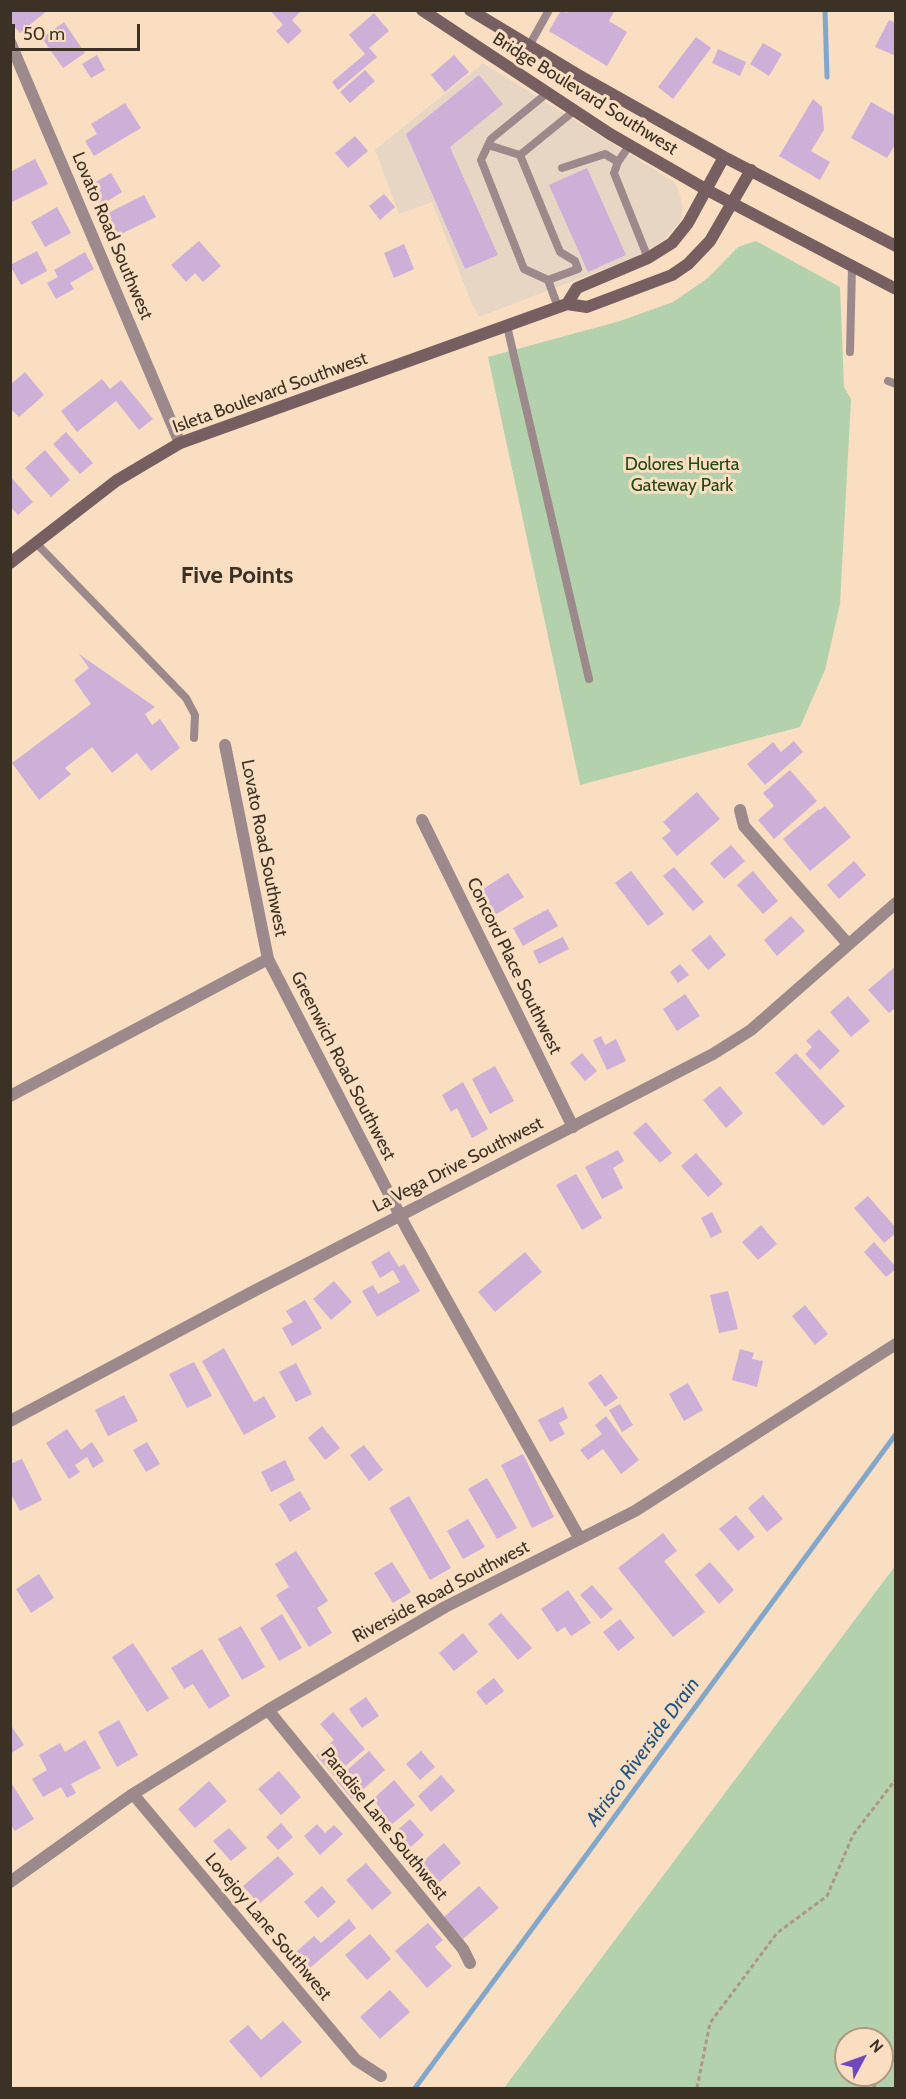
<!DOCTYPE html>
<style>
body{margin:0}
#map{position:relative;width:906px;height:2099px;overflow:hidden;background:#f9dec1;font-family:Cabin,sans-serif}
canvas{display:block}
.frame{position:absolute;inset:0;border:12px solid #3b3125;pointer-events:none}
.north{position:absolute;left:834px;top:2027px;width:60px;height:60px;box-sizing:border-box;background:#f9dec1;border:2px solid #ad9983;border-radius:50%;rotate:49deg;font-size:16px;font-weight:700;line-height:24px;text-align:center;color:#3b3125}
.north::after{content:'';display:block;margin:auto;width:21px;height:27px;background:#7147c0;clip-path:polygon(50% 0,100% 100%,50% 72%,0 100%)}
.scale{position:absolute;left:12px;top:24px;width:128px;height:27px;box-sizing:border-box;border:3px solid #3b3125;border-top:0;padding-left:8px;font-size:18px;line-height:21px;white-space:nowrap;color:#3b3125;-webkit-text-stroke:4px #f9dec1;paint-order:stroke}
</style>
<div id="map">
<canvas width="906" height="2099"></canvas>
<div class="frame"></div>
<div class="north">N</div>
<div class="scale">50 m</div>
</div>
<script>
const context = document.querySelector('canvas').getContext('2d');
context.lineJoin = 'round';
function fillPath(path, color) {
  context.fillStyle = color;
  context.fill(path, 'evenodd');
}
function toPath(rows) {
  const path = new Path2D();
  for (const r of rows) {
    path.moveTo(r[0], r[1]);
    for (let i = 2; i < r.length; i += 2) path.lineTo(r[i], r[i + 1]);
  }
  return path;
}
function trace(path, color, width, dash) {
  context.strokeStyle = color;
  context.lineWidth = width;
  context.lineCap = dash ? 'butt' : 'round';
  context.setLineDash(dash || []);
  context.stroke(path);
}
function write(font, color, halo, rows, align = 'center') {
  context.font = font + ' Cabin,sans-serif';
  context.lineWidth = 6;
  context.setLineDash([]);
  context.textBaseline = 'middle';
  context.strokeStyle = halo;
  context.fillStyle = color;
  for (const [text, x, y, turn = 0] of rows) {
    context.save();
    context.translate(x, y);
    context.rotate((+turn || 0) * Math.PI / 180);
    context.textAlign = isNaN(turn) ? turn : align;
    if (halo) context.strokeText(text, 0, 0);
    context.fillText(text, 0, 0);
    context.restore();
  }
}
fillPath(toPath([
 [483,63,674,182,678,188,683,208,680,222,665,239,636,257,479,317,474,307,473,307,432,202,399,214,375,150]
]), '#e8d6c5');
fillPath(toPath([
 [756,241,840,287,844,387,851,399,840,604,825,670,800,727,580,785,488,357,620,321,673,302,708,278,738,247],
 [895,1566,895,2088,504,2088],
 [846,2039,882,2039,882,2075,846,2075]
]), '#b4d1ad');
trace(toPath([
 [825,10,827,77],
 [415,2088,896,1434]
]), '#82a7cb', 5);
fillPath(toPath([
 [12,10,48,10,20,33,10,22],
 [270,10,302,10,292,20,302,31,288,44,276,31,283,25],
 [561,10,567,13,568,10,615,10,609,21,627,32,607,66,549,31],
 [374,13,389,31,369,48,377,57,338,90,332,82,365,54,349,35],
 [889,20,896,23,896,56,875,47],
 [64,22,85,53,63,68,42,38],
 [696,37,711,48,673,99,658,87],
 [763,43,782,54,769,76,750,64],
 [718,49,746,62,740,76,712,63],
 [97,55,105,70,91,78,82,64],
 [454,55,469,72,445,92,431,75],
 [365,70,375,81,350,103,340,92],
 [479,75,503,104,450,147,498,255,465,269,406,134],
 [813,99,822,107,824,130,811,151,830,162,820,180,779,156],
 [871,102,896,116,896,143,887,158,851,138],
 [125,103,141,128,94,156,85,141,97,134,91,124],
 [355,136,368,151,348,168,335,153],
 [35,159,48,184,10,203,10,172],
 [587,168,626,255,588,272,549,185],
 [111,173,122,192,100,206,89,186],
 [384,194,395,207,380,220,369,206],
 [144,195,156,217,115,237,104,215],
 [57,207,71,233,45,247,31,222],
 [199,241,221,266,203,282,195,273,186,282,171,265],
 [404,244,414,269,394,278,384,253],
 [37,251,47,271,21,285,10,265],
 [85,252,94,269,70,283,74,289,56,299,47,283,58,277,54,270],
 [25,372,44,395,19,417,10,408,10,385],
 [102,379,110,389,121,380,153,419,139,430,116,401,77,432,61,411],
 [66,432,93,463,80,474,53,444],
 [45,450,70,480,51,497,25,468],
 [10,476,33,502,18,515,10,506],
 [79,654,155,707,145,714,152,725,160,719,180,748,151,771,137,753,112,773,92,747,65,768,71,774,39,800,12,763,91,704,74,680,89,668],
 [794,741,803,752,765,785,747,764,773,742,781,752],
 [790,770,817,801,774,839,758,820,774,806,763,793],
 [697,792,720,819,677,856,662,838,671,831,663,822],
 [825,806,851,837,810,871,783,839,819,809,820,810],
 [731,845,745,861,724,879,710,863],
 [854,861,866,875,839,899,827,885],
 [674,867,704,902,693,911,663,876],
 [631,871,664,914,648,926,615,883],
 [753,871,778,901,763,914,737,885],
 [508,873,524,897,495,915,480,891],
 [548,909,558,926,523,946,513,928],
 [791,916,805,931,777,956,764,940],
 [710,935,726,955,708,970,691,950],
 [563,937,569,949,539,964,533,951],
 [680,964,689,975,678,983,670,972],
 [896,966,896,1007,889,1013,868,990],
 [685,994,700,1016,677,1031,663,1009],
 [848,996,870,1021,851,1037,830,1012],
 [819,1029,840,1051,820,1070,805,1054,812,1047,806,1041],
 [601,1036,605,1045,616,1039,626,1061,607,1070,593,1040],
 [582,1053,597,1071,585,1081,570,1063],
 [796,1053,845,1106,823,1126,775,1073],
 [495,1066,514,1101,490,1114,472,1079],
 [463,1082,488,1129,472,1138,457,1108,451,1112,442,1095],
 [720,1086,743,1113,726,1128,703,1100],
 [646,1122,672,1153,660,1163,633,1133],
 [618,1150,624,1161,613,1168,623,1188,602,1199,585,1167],
 [696,1153,723,1184,708,1197,681,1166],
 [576,1174,602,1218,582,1230,556,1185],
 [868,1196,896,1228,896,1233,884,1243,854,1208],
 [712,1212,722,1232,711,1238,701,1218],
 [761,1225,777,1244,758,1260,742,1242],
 [874,1242,896,1267,896,1269,886,1277,864,1252],
 [389,1251,399,1267,404,1264,420,1291,377,1317,362,1291,373,1285,378,1294,400,1282,393,1270,380,1278,371,1262],
 [525,1252,542,1272,495,1312,478,1292],
 [334,1281,352,1302,331,1320,313,1299],
 [728,1291,738,1329,719,1333,710,1295],
 [305,1300,322,1328,292,1346,282,1328,293,1322,286,1311],
 [805,1305,828,1334,815,1345,792,1316],
 [224,1348,254,1402,264,1396,276,1417,244,1435,202,1361],
 [740,1349,754,1353,752,1359,763,1361,757,1387,732,1380],
 [194,1362,212,1396,187,1408,169,1374],
 [296,1363,312,1394,296,1402,279,1372],
 [601,1374,618,1398,605,1407,588,1383],
 [688,1383,703,1410,684,1421,669,1394],
 [124,1395,138,1421,108,1436,95,1410],
 [620,1404,633,1425,622,1432,609,1410],
 [563,1407,568,1418,559,1423,565,1434,550,1442,538,1420],
 [606,1416,639,1460,621,1474,603,1449,588,1460,580,1450,602,1434,595,1425],
 [322,1426,340,1448,325,1460,308,1438],
 [67,1429,81,1450,92,1442,104,1461,93,1468,87,1457,75,1465,80,1472,69,1479,46,1443],
 [147,1442,160,1464,146,1472,133,1450],
 [364,1445,383,1470,369,1481,350,1455],
 [523,1454,554,1517,532,1528,501,1465],
 [22,1459,42,1500,20,1511,10,1492,10,1464],
 [285,1460,295,1480,271,1492,261,1472],
 [487,1478,517,1528,497,1539,468,1489],
 [300,1491,311,1509,290,1522,279,1504],
 [763,1495,783,1519,767,1532,748,1508],
 [409,1496,451,1568,430,1580,389,1508],
 [736,1515,755,1537,738,1551,719,1529],
 [468,1519,485,1547,463,1559,447,1531],
 [663,1533,677,1551,664,1561,705,1612,673,1637,618,1568],
 [296,1551,328,1601,317,1608,332,1633,309,1647,276,1595,289,1587,275,1564],
 [392,1562,411,1592,393,1603,374,1573],
 [710,1562,734,1590,719,1604,695,1575],
 [39,1574,54,1598,31,1613,16,1589],
 [592,1585,613,1609,601,1619,580,1595],
 [568,1590,591,1623,571,1636,565,1627,557,1632,541,1609],
 [501,1613,532,1648,518,1660,488,1624],
 [282,1614,302,1648,279,1661,260,1628],
 [620,1619,635,1638,618,1651,603,1632],
 [241,1626,265,1667,242,1680,218,1639],
 [463,1633,478,1652,454,1671,439,1653],
 [133,1643,169,1698,147,1712,112,1657],
 [202,1649,230,1696,209,1709,193,1684,184,1689,171,1668],
 [494,1678,504,1691,486,1705,476,1692],
 [366,1697,379,1716,362,1728,349,1709],
 [333,1712,365,1749,334,1776,316,1755,334,1740,320,1724],
 [119,1720,138,1755,117,1767,98,1732],
 [12,1727,24,1745,10,1754,10,1729],
 [85,1740,101,1768,71,1784,76,1793,67,1798,61,1787,43,1797,32,1779,47,1770,39,1755,60,1743,65,1752],
 [369,1751,385,1770,352,1799,336,1780],
 [421,1751,435,1767,420,1780,406,1764],
 [279,1771,301,1797,281,1815,258,1789],
 [441,1775,455,1791,431,1812,418,1796],
 [394,1780,415,1805,384,1831,371,1816,380,1808,373,1799],
 [10,1781,34,1819,15,1831,10,1824],
 [209,1781,227,1801,195,1828,178,1809],
 [410,1819,424,1835,403,1854,392,1840,397,1836,394,1833],
 [281,1823,293,1837,278,1850,266,1837],
 [317,1824,325,1833,334,1825,343,1834,320,1855,304,1836],
 [229,1828,247,1848,231,1861,213,1841],
 [444,1843,461,1863,436,1885,419,1865],
 [278,1856,294,1874,259,1904,243,1886],
 [366,1863,392,1893,372,1910,346,1880],
 [322,1886,336,1902,318,1918,304,1902],
 [479,1886,499,1908,463,1939,444,1917],
 [349,1919,356,1928,310,1968,296,1952,314,1936,321,1943],
 [428,1923,443,1940,435,1947,452,1966,427,1988,395,1951],
 [370,1934,391,1959,367,1980,345,1955],
 [390,1990,410,2012,380,2039,360,2017],
 [283,2021,302,2042,261,2078,229,2041,248,2025,261,2040]
]), '#ceafd8');
trace(toPath([
 [697,2088,710,2023,777,1933,827,1896,853,1835,896,1779],
 [873,2088,896,2056]
]), '#ac9882', 3, [4.5, 3]);
trace(toPath([
 [529,46,549,10],
 [546,94,491,139,481,160,524,269,548,280,558,307],
 [488,145,520,155],
 [618,162,614,173,648,258],
 [562,168,605,154,618,162,629,146],
 [548,280,578,269,575,261,560,252,520,155,574,111],
 [507,326,589,679],
 [850,352,852,267],
 [888,381,896,384],
 [36,543,186,698,195,715,194,738]
]), '#9b898b', 8);
trace(toPath([
 [10,42,180,443],
 [225,745,268,959,407,1229,580,1539],
 [740,810,744,826,848,944],
 [422,820,573,1127],
 [10,1096,268,959],
 [10,1421,252,1292,713,1054,751,1030,896,903],
 [268,1710,463,1949,470,1963],
 [133,1794,356,2060,381,2076],
 [10,1882,133,1794,268,1710,445,1607,635,1511,896,1344]
]), '#9b898b', 12);
trace(toPath([
 [422,10,610,134,707,190,896,289],
 [470,10,578,75,724,157,896,246],
 [567,304,577,288,648,258,672,243,688,223,724,157],
 [10,563,116,481,180,443,567,304,587,307,672,275,688,264,710,241,751,170]
]), '#775e61', 12);
write('18px', '#3b3125', '#f9dec1', [
 ["Bridge Boulevard Southwest",585,94,32],
 ["Lovato Road Southwest",112,236,67],
 ["Isleta Boulevard Southwest",270,393,-20],
 ["Lovato Road Southwest",264,848,79],
 ["Concord Place Southwest",514,966,64],
 ["Greenwich Road Southwest",343,1066,63],
 ["La Vega Drive Southwest",458,1165,-27],
 ["Riverside Road Southwest",441,1592,-28],
 ["Paradise Lane Southwest",384,1824,51],
 ["Lovejoy Lane Southwest",268,1927,50]
]);
write('18px', '#214b14', '#f9dec1', [
 ["Dolores Huerta",682,465],
 ["Gateway Park",682,486]
]);
write('italic 20px', '#1e5584', '#f9dec1', [
 ["Atrisco Riverside Drain",643,1752,-54]
]);
write('bold 24px', '#3b3125', '#f9dec1', [
 ["Five Points",237,576]
]);
</script>
